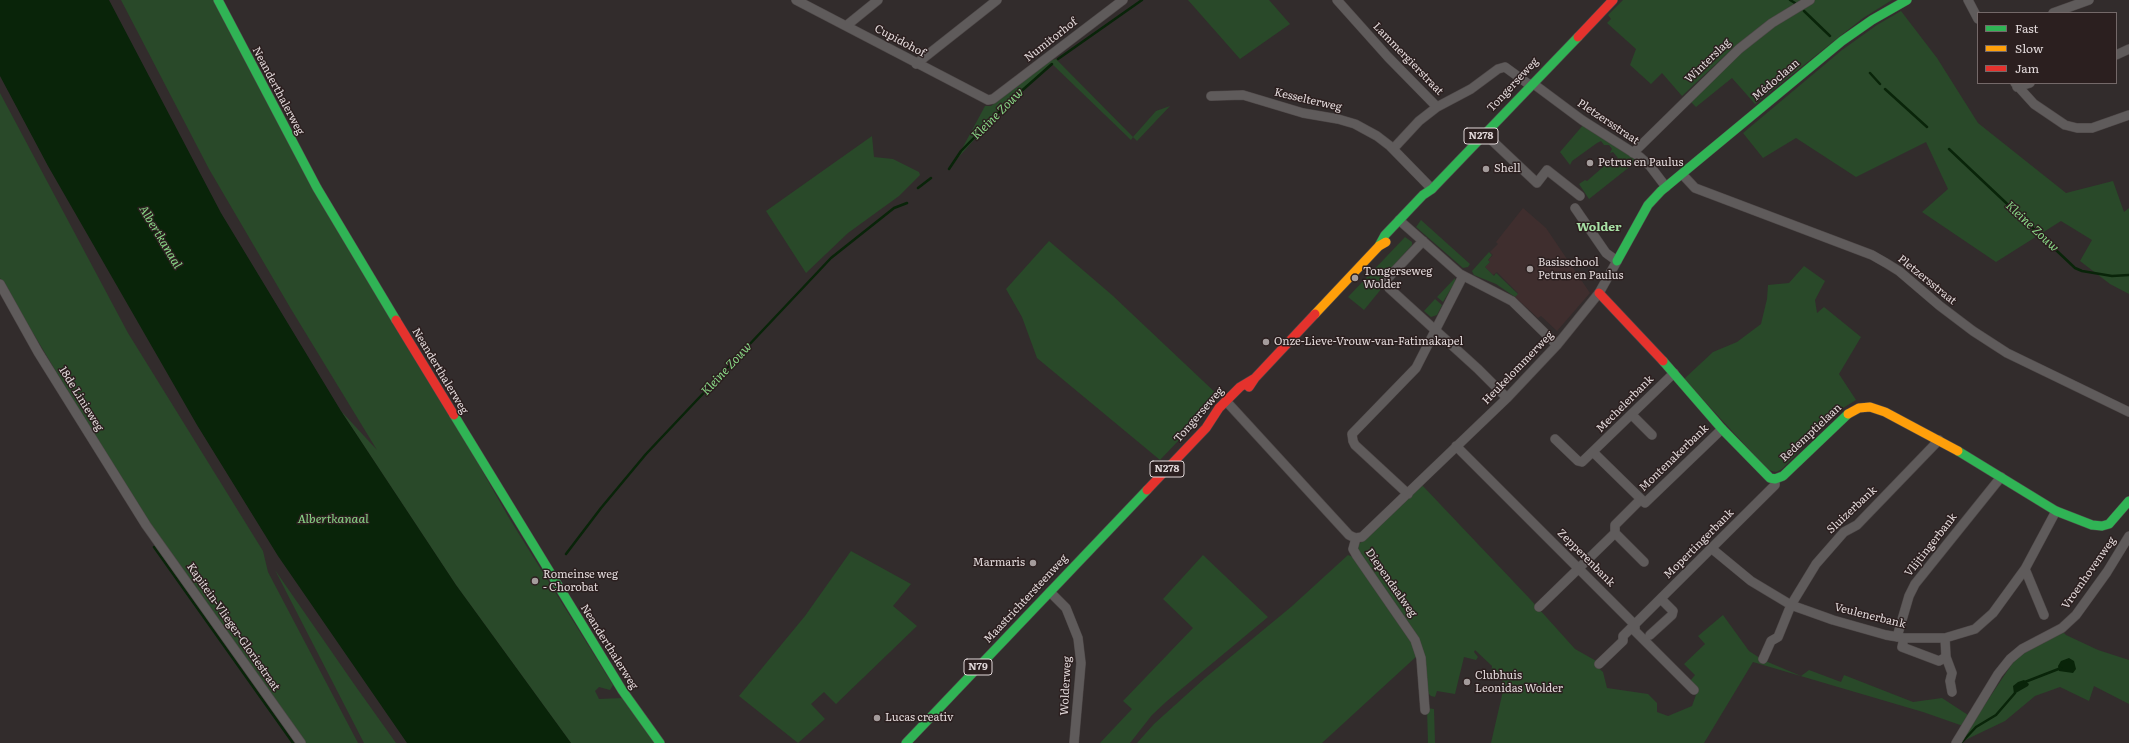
<!DOCTYPE html>
<meta charset="utf-8">
<style>
body{margin:0}
#map{position:relative;width:2129px;height:743px;overflow:hidden;background:#322c2c;font-family:Literata,serif}
canvas{display:block}
.legend{position:absolute;left:1977px;top:12px;width:140px;height:72px;box-sizing:border-box;background:#2b1f1f;border:1px solid #746969;margin:0;padding:5px 7px;list-style:none;font-size:12px;color:#e1d8d9}
.legend li{display:flex;align-items:center;gap:8px;height:20px}
.legend b{width:20px;border:1px solid #746969}
</style>
<div id="map">
<canvas width="2129" height="743"></canvas>
<ul class="legend">
<li><b style="height:5px;background:#30b455"></b>Fast</li>
<li><b style="height:5px;background:#ff9f0a"></b>Slow</li>
<li><b style="height:5px;background:#e5322d"></b>Jam</li>
</ul>
</div>
<script>
const context = document.querySelector('canvas').getContext('2d');
context.lineJoin = 'round';
function fillPath(path, color) {
  context.fillStyle = color;
  context.fill(path, 'evenodd');
}
function toPath(rows) {
  const path = new Path2D();
  for (const r of rows) {
    path.moveTo(r[0], r[1]);
    for (let i = 2; i < r.length; i += 2) path.lineTo(r[i], r[i + 1]);
  }
  return path;
}
function trace(path, color, width, dash) {
  context.strokeStyle = color;
  context.lineWidth = width;
  context.lineCap = dash ? 'butt' : 'round';
  context.setLineDash(dash || []);
  context.stroke(path);
}
function write(font, color, halo, rows, align = 'center') {
  context.font = font + ' Literata,serif';
  context.lineWidth = 3;
  context.setLineDash([]);
  context.textBaseline = 'middle';
  context.strokeStyle = halo;
  context.fillStyle = color;
  for (const [text, x, y, turn = 0] of rows) {
    context.save();
    context.translate(x, y);
    context.rotate((+turn || 0) * Math.PI / 180);
    context.textAlign = isNaN(turn) ? turn : align;
    if (halo) context.strokeText(text, 0, 0);
    context.fillText(text, 0, 0);
    context.restore();
  }
}
fillPath(toPath([
 [1523,208,1546,228,1590,293,1557,331,1541,316,1538,318,1515,297,1518,293,1497,272,1493,275,1485,267,1490,262,1488,260,1493,255,1490,252,1498,244,1496,242]
]), '#3f2e2e');
fillPath(toPath([
 [121,0,215,0,509,518,613,685,610,690,599,687,595,691,599,699,623,698,656,743,571,743,456,585,341,411,377,450,291,309,209,169],
 [1188,0,1269,0,1290,24,1240,59],
 [1623,0,1804,0,1732,49,1682,96,1662,73,1651,84,1630,65,1636,49,1607,23,1611,19,1608,15],
 [1815,0,1892,0,1863,18,1755,104,1732,78,1696,107,1688,99,1761,33],
 [1901,11,1937,58,1978,123,2066,193,2113,181,2124,212,2129,208,2129,294,2110,284,2080,261,2092,240,2061,221,1996,262,1922,212,1948,189,1926,142,1856,177,1796,138,1763,158,1743,133,1842,50,1877,25],
 [1056,59,1133,137,1156,111,1170,106,1137,141,1133,137,1131,140,1051,63,998,113,956,160,985,106,991,106,1048,61],
 [0,93,128,333,263,551,268,572,358,743,303,743,129,493,0,278],
 [1584,124,1637,161,1589,199,1579,184,1585,180,1587,181,1610,161,1612,163,1618,158,1613,152,1610,153,1612,149,1609,145,1604,145,1601,141,1597,143,1572,161,1570,165,1560,152],
 [872,136,874,157,893,159,919,172,920,175,899,196,848,233,806,273,766,211],
 [1421,220,1470,264,1468,267,1463,268,1416,227],
 [1405,237,1412,242,1412,245,1384,276,1382,288,1364,310,1348,297],
 [1049,241,1112,295,1220,397,1160,460,1037,358,1022,317,1006,289],
 [1489,252,1492,255,1488,260,1490,262,1485,267,1494,276,1496,273,1518,294,1515,297,1496,284,1474,275,1472,271],
 [1804,266,1825,281,1815,300,1817,313,1824,307,1861,337,1839,374,1856,400,1843,408,1839,405,1806,437,1809,441,1782,469,1776,472,1768,470,1684,379,1713,352,1737,342,1761,324,1767,299,1768,285,1789,283],
 [1455,278,1455,282,1443,302,1437,297],
 [1435,299,1442,305,1437,315,1431,317,1424,311],
 [1422,485,1530,599,1575,649,1598,662,1595,665,1603,672,1607,688,1648,694,1657,703,1657,712,1668,716,1692,706,1697,692,1690,681,1695,675,1684,664,1705,644,1698,636,1723,615,1749,651,1763,660,1801,676,1809,670,1841,682,1844,675,1913,702,1942,698,1968,715,1963,726,1923,712,1753,662,1704,743,1491,743,1505,682,1502,682,1503,679,1491,676,1492,666,1475,650,1474,652,1478,657,1476,660,1464,657,1455,694,1437,691,1435,697,1431,696,1428,693,1418,639,1411,626,1358,551,1357,546],
 [851,551,911,584,893,606,917,626,836,704,824,692,811,704,825,719,798,743,739,696,805,616],
 [1203,555,1268,617,1167,701,1152,715,1130,743,1100,743,1132,709,1123,701,1193,628,1163,599],
 [1348,555,1353,557,1411,638,1418,655,1322,743,1137,743,1154,724,1205,678,1291,607],
 [275,570,354,684,396,743,364,743],
 [2062,631,2066,635,2098,650,2129,660,2129,704,2094,686,2089,701,2060,687,2035,696,2005,721,1959,743,2018,655],
 [1427,708,1434,709,1435,743,1428,743]
]), '#294929');
fillPath(toPath([
 [0,0,109,0,221,213,341,411,456,585,571,743,407,743,278,556,197,425,48,166,0,76],
 [2069,658,2074,661,2076,669,2073,673,2059,671,2058,666,2061,661],
 [2024,680,2029,684,2028,686,2014,694,2013,686,2018,682]
]), '#092409');
trace(toPath([
 [1790,0,1795,3],
 [1804,11,1830,36],
 [1058,59,1142,0],
 [1870,73,1880,84],
 [1885,89,1927,127],
 [1949,149,2075,268,2082,271,2112,276,2129,275],
 [949,169,961,151,1009,102,1052,64],
 [918,188,931,178],
 [154,547,293,743],
 [566,554,601,508,646,454,831,258,894,208,907,203],
 [2025,682,2061,668],
 [1962,742,1976,727,1996,715,2015,693]
]), '#092409', 2.5);
const street = toPath([
 [796,0,988,100,993,99,1123,0],
 [1337,0,1388,57,1437,107],
 [1968,0,1978,19],
 [2053,13,2089,0],
 [846,26,878,0],
 [2116,55,2129,49],
 [916,64,997,0],
 [2015,83,2034,104,2065,125,2077,128,2092,128,2129,115],
 [2017,87,2030,83],
 [1211,96,1243,95,1303,113,1338,119,1355,124,1377,136,1390,146,1432,189],
 [1484,133,1537,183,1547,170,1580,196],
 [1393,149,1419,121,1437,107,1471,89,1498,69,1505,67,1527,83,1535,85,1582,120,1640,157,1650,166,1666,187],
 [1633,153,1739,49,1772,23,1810,0],
 [1682,174,1695,188,1872,255,1886,263,1899,271,1940,306,1973,331,2007,353,2129,412],
 [1399,220,1460,274,1512,301,1557,345],
 [1423,241,1388,278,1387,283,1389,288,1478,369,1507,398],
 [0,284,38,352,146,525,301,743],
 [1226,401,1349,535,1355,538,1362,537,1507,398,1557,345,1599,293,1617,261,1606,253,1575,208],
 [1632,415,1652,435],
 [1555,439,1578,461,1582,462,1674,373],
 [1456,446,1635,625,1635,631,1694,690],
 [1593,452,1641,499],
 [1408,494,1355,445,1353,441,1352,434,1416,368,1463,276],
 [1356,538,1353,549,1357,556,1415,640,1421,658,1425,710],
 [1711,548,1751,581,1791,605,1833,620,1886,635,1904,638,1945,638,1975,629,1993,613,2025,569,2056,511],
 [1644,562,1615,533,1615,525,1641,499,1645,503,1722,429],
 [2025,569,2044,615],
 [1050,592,1066,608,1078,638,1081,663,1074,743],
 [1539,607,1615,533],
 [1650,635,1672,615,1673,611,1661,599],
 [1897,637,1909,596,1915,584,2001,477],
 [1904,638,1902,647,1939,661,1946,657],
 [1945,638,1946,657,1952,673,1950,681,1952,692],
 [1763,659,1771,641,1778,637,1791,605,1816,564,1844,532,1857,525,1939,440],
 [1599,664,1623,641,1623,636,1775,485,1775,479],
 [1956,743,1998,674,2010,659,2022,649,2062,628,2076,615,2107,572,2129,536]
]);
const fast = toPath([
 [218,0,317,188,396,320],
 [1379,246,1385,235,1423,195,1432,189,1578,37],
 [1617,261,1648,205,1661,191,1842,41,1872,20,1907,0],
 [1663,361,1722,429,1770,478,1775,479,1783,476,1848,414],
 [454,415,622,690,660,743],
 [1958,451,2056,511,2092,525,2102,526,2109,524,2129,501],
 [906,743,1147,490]
]);
const slow = toPath([
 [1315,314,1379,246,1386,242],
 [1848,414,1859,408,1870,407,1885,412,1958,451]
]);
const jam = toPath([
 [1578,37,1613,0],
 [1599,293,1663,361],
 [396,320,454,415],
 [1249,387,1255,378,1315,314],
 [1147,490,1206,428,1219,408,1240,387,1255,378]
]);
trace(street, '#4e4848', 10);
trace(fast, '#4e4848', 10);
trace(slow, '#4e4848', 10);
trace(jam, '#4e4848', 10);
trace(street, '#5f5b5b', 9);
trace(fast, '#30b455', 9);
trace(slow, '#ff9f0a', 9);
trace(jam, '#e5322d', 9);
for (const [x, y, r, color] of [
 [1590,163,4,"#a49c9c"],
 [1486,169,4,"#a49c9c"],
 [1530,269,4,"#a49c9c"],
 [1355,278,4,"#a49c9c"],
 [1266,342,4,"#a49c9c"],
 [1033,563,4,"#a49c9c"],
 [535,581,4,"#a49c9c"],
 [1467,682,4,"#a49c9c"],
 [877,718,4,"#a49c9c"]
]) {
  const dot = new Path2D();
  dot.arc(x, y, r, 0, 2 * Math.PI);
  context.fillStyle = color;
  context.fill(dot);
  trace(dot, '#2b1f1f', 1.5);
}
for (const [x, y, w] of [
 [1481,136,34],
 [1167,469,34],
 [978,667,28]
]) {
  const box = new Path2D();
  box.roundRect(x - w / 2, y - 8, w, 16, 3);
  context.fillStyle = '#2b1f1f';
  context.fill(box);
  trace(box, '#e1d8d9', 1);
}
write('bold 10px', '#e1d8d9', null, [
 ["N278",1481,136],
 ["N278",1167,469],
 ["N79",978,667]
]);
write('11px', '#e1d8d9', '#2b1f1f', [
 ["Numitorhof",1051,40,-38],
 ["Cupidohof",900,41,28],
 ["Lammergierstraat",1408,59,46],
 ["Winterslag",1708,61,-44],
 ["Médoclaan",1776,80,-40],
 ["Tongerseweg",1513,85,-47],
 ["Neanderthalerweg",278,91,62],
 ["Kesselterweg",1308,100,13],
 ["Pletzersstraat",1608,122,34],
 ["Pletzersstraat",1927,280,39],
 ["Heukelommerweg",1518,368,-46],
 ["Neanderthalerweg",440,371,59],
 ["18de Linieweg",81,399,58],
 ["Mechelerbank",1625,404,-45],
 ["Tongerseweg",1199,415,-49],
 ["Redemptielaan",1811,433,-43],
 ["Montenakerbank",1674,458,-44],
 ["Sluizerbank",1852,510,-43],
 ["Mopertingerbank",1699,544,-45],
 ["Vlijtingerbank",1931,545,-52],
 ["Zepperenbank",1586,558,45],
 ["Vroenhovenweg",2089,573,-55],
 ["Diependaalweg",1391,583,55],
 ["Maastrichtersteenweg",1026,599,-47],
 ["Veulenerbank",1870,616,14],
 ["Kapitein-Vlieger-Gloriestraat",233,627,55],
 ["Neanderthalerweg",609,647,58],
 ["Wolderweg",1066,686,-87]
]);
write('11px', '#e1d8d9', '#2b1f1f', [
 ["Petrus en Paulus",1598,163],
 ["Shell",1494,169],
 ["Basisschool",1538,263],
 ["Petrus en Paulus",1538,276],
 ["Tongerseweg",1363,272],
 ["Wolder",1363,285],
 ["Onze-Lieve-Vrouw-van-Fatimakapel",1274,342],
 ["Marmaris",1025,563,"right"],
 ["Romeinse weg",543,575],
 ["- Chorobat",543,588],
 ["Clubhuis",1475,676],
 ["Leonidas Wolder",1475,689],
 ["Lucas creativ",885,718]
], 'left');
write('italic 12px', '#88d686', '#2b1f1f', [
 ["Kleine Zouw",998,114,-45],
 ["Kleine Zouw",2032,227,43],
 ["Albertkanaal",160,237,59],
 ["Kleine Zouw",727,369,-47],
 ["Albertkanaal",333,519]
]);
write('bold 12px', '#a8e1a6', '#2b1f1f', [
 ["Wolder",1599,227]
]);
</script>
